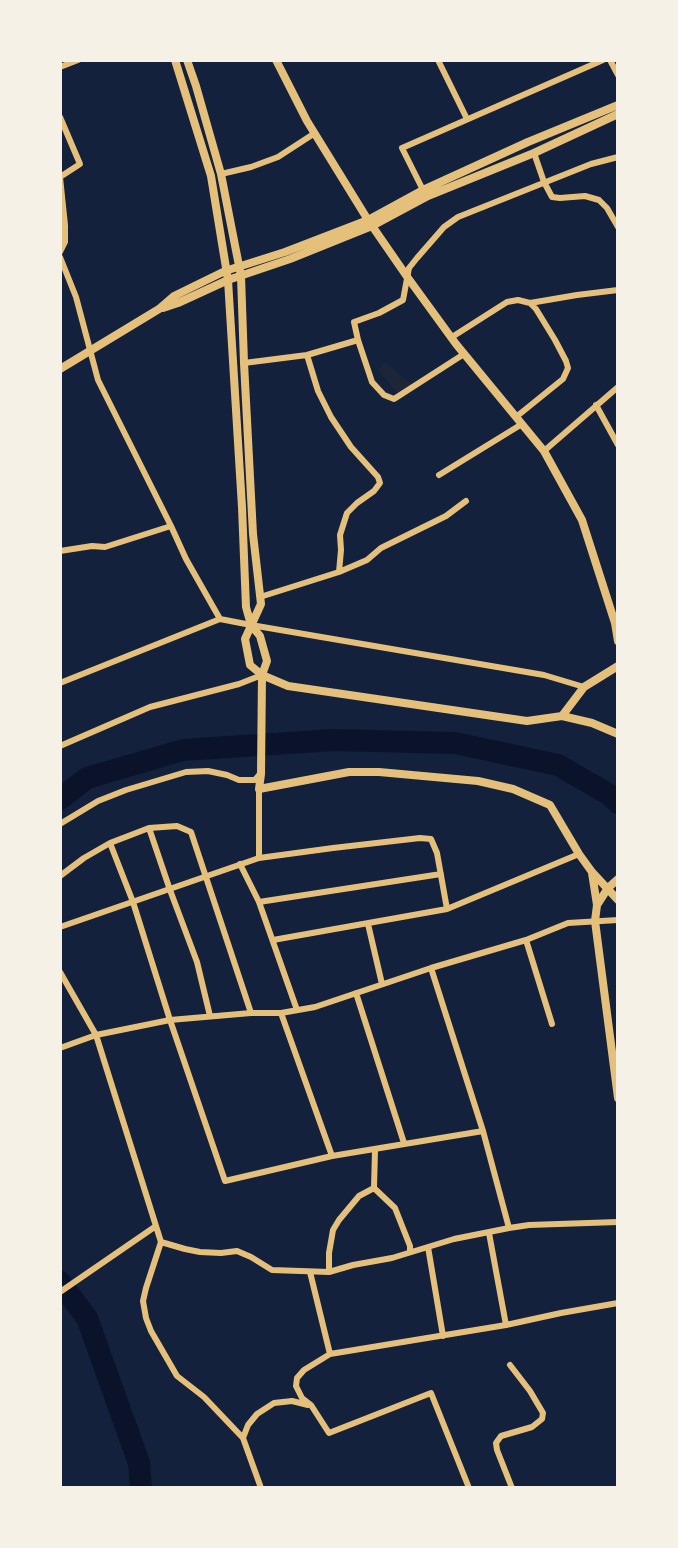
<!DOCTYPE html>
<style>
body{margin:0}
#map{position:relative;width:678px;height:1548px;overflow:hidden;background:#14213d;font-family:"Archivo Narrow",sans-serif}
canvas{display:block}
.frame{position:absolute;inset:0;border:62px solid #f6f1e7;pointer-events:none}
</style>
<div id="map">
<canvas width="678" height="1548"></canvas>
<div class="frame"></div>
</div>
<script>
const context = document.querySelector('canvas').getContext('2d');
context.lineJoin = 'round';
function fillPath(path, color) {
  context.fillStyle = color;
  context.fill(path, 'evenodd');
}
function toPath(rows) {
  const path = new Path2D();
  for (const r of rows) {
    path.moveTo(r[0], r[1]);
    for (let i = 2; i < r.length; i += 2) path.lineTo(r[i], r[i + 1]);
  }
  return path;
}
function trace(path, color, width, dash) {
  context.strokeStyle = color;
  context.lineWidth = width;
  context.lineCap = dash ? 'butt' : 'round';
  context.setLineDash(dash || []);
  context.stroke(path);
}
fillPath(toPath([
 [384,362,415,387,401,398,378,370]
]), '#1d2539');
trace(toPath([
 [60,799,87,778,183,750,333,740,455,743,558,765,610,795,618,803],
 [60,1282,87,1318,139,1463,141,1488]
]), '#0b132b', 22);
trace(toPath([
 [438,60,467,119],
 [610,60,618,75],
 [60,67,78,60],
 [60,117,80,164,60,177],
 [534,153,544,182,552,197,560,198,585,196,599,200,607,208,618,227],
 [221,174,251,167,278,157,315,133],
 [60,177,65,225,65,242,60,252],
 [423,190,402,148,603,60],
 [60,257,76,297,98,380,171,526,186,559,220,619],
 [530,303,577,295,618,290],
 [452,337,507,302,518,300,530,303,536,309,555,340,566,361,568,368,563,379,516,417],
 [464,354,394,399,384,395,372,382,358,340,354,322,379,313,403,300,409,268,417,258,444,227,458,217,591,164,618,157],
 [307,355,318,391,331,417,351,447,378,477,380,483,374,491,357,503,347,513,340,535,341,550,339,572],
 [244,363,307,355,358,340],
 [596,405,618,445],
 [544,451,618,387],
 [439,475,522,424],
 [60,551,92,546,105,547,171,526],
 [260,597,339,572,367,560,381,548,446,516,466,501],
 [60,683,220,619,251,625,544,675,584,687],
 [60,746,150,707,239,684,262,675],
 [60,824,98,801,126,790,186,772,208,771,227,775,239,780,255,780,260,774],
 [149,828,170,890,197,962,210,1016],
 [110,843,133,902,170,1020,225,1181,332,1156,483,1131],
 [259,858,259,789],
 [240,864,259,902,297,1010],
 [60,876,84,858,110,843,149,828,177,826,191,832,251,1013],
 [259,902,441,874],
 [447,909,579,854],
 [368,924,382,984],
 [60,927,259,858,333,848,420,838,431,839,437,853,447,909,273,940],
 [526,940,552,1024],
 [431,968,483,1131,509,1228],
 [60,972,96,1035,161,1242,146,1288,143,1301,146,1318,151,1331,177,1376,204,1397,243,1438,261,1488],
 [356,993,404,1143],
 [281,1013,332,1156],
 [60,1048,96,1035,170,1020,251,1013,281,1013,315,1007,431,968,526,940,568,923,618,920],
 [374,1188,395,1208,410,1246,410,1252],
 [489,1233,506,1325],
 [161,1242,185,1249,200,1252,221,1253,237,1251,251,1257,272,1270,329,1272,353,1265,392,1258,454,1239,509,1228,529,1225,618,1222],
 [428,1247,443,1336],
 [310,1272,330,1354],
 [329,1272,329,1253,333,1230,339,1220,359,1196,374,1188,375,1150],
 [60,1292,156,1226],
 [510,1365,530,1391,543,1413,542,1419,532,1427,501,1436,496,1443,497,1450,512,1488],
 [243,1438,248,1425,257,1414,274,1403,292,1401,308,1405],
 [469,1488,431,1393,329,1433,311,1405,302,1398,296,1386,297,1378,304,1370,330,1354,506,1325,561,1313,618,1303]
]), '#e5c07b', 6);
trace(toPath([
 [276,60,307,121,368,220,408,278,456,344,544,451,582,520,615,623,618,641]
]), '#e5c07b', 8);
trace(toPath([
 [175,60,211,176,228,280,242,507,246,607,251,625,260,636,267,661,262,675,261,774,259,789,349,772,379,772,478,781,513,789,550,805,579,854,592,872,618,900],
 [187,60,196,86,221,174,241,276,244,363,253,534,261,604,245,639,250,665,262,675,288,686,527,721,562,716,592,723,618,734],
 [163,308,178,303,228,280,290,259,372,226,428,196,534,153,618,114],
 [60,369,159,309,174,296,225,271,285,252,368,220,423,190,528,142,618,105],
 [562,716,584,687,618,666],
 [592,873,597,905],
 [618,879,608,888,597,905,595,921,618,1098]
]), '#e5c07b', 8);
</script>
